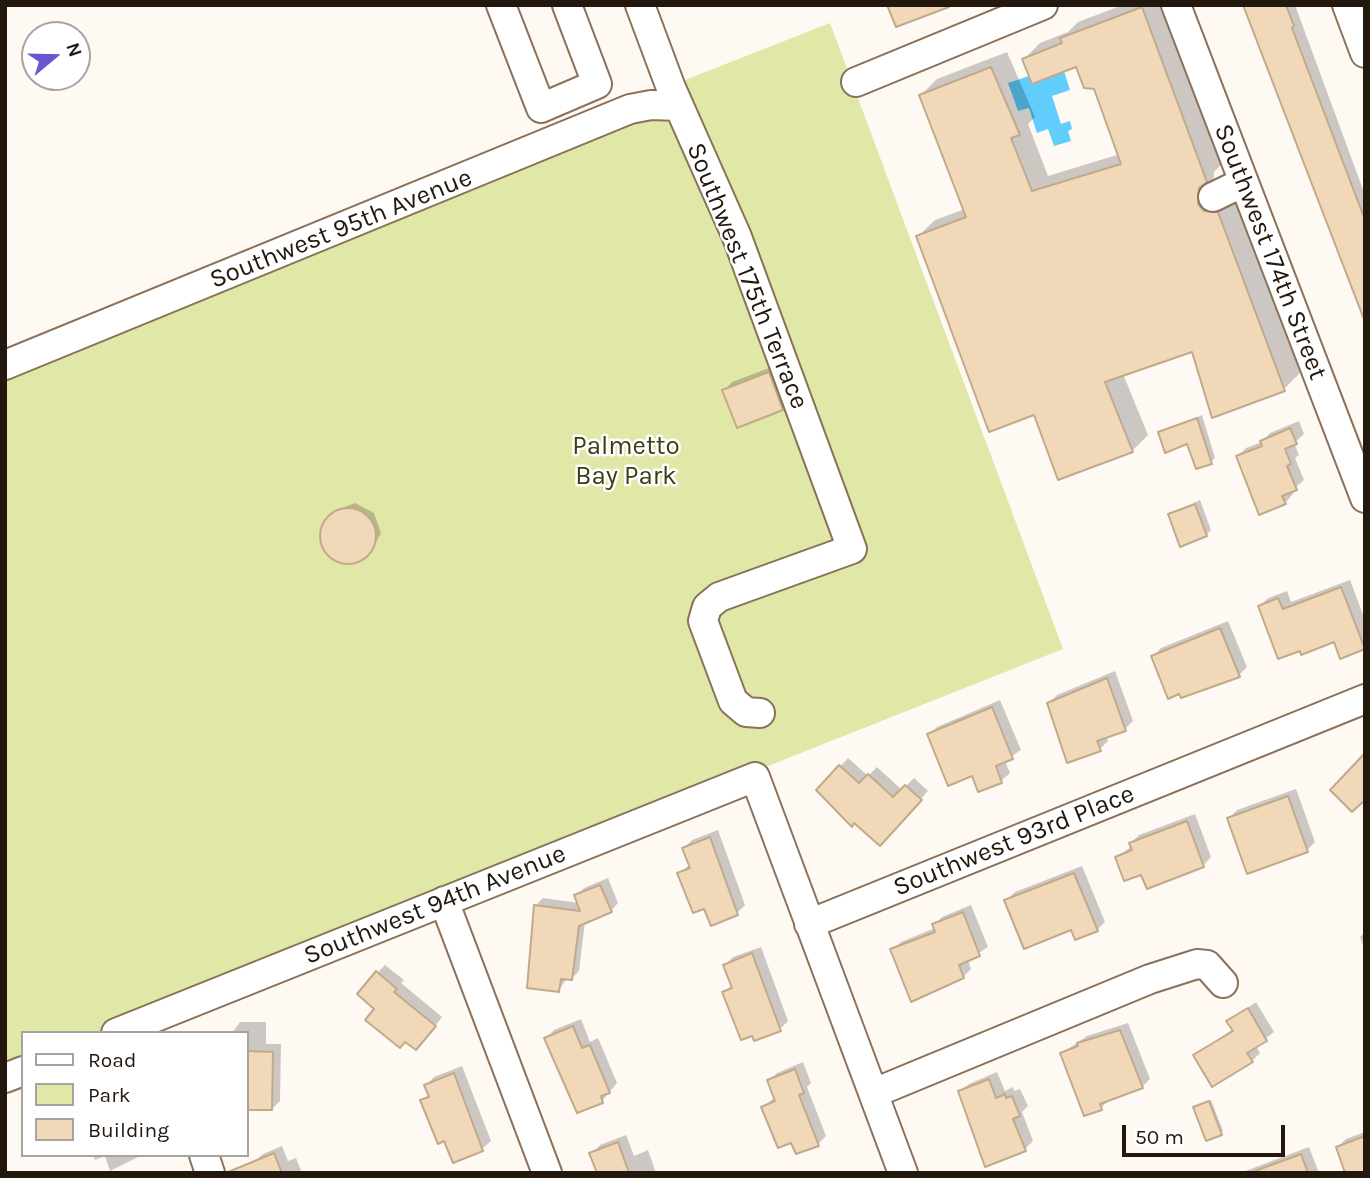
<!DOCTYPE html>
<style>
body{margin:0}
#map{position:relative;width:1370px;height:1178px;overflow:hidden;background:#fff9f3;font-family:Karla,sans-serif}
canvas{display:block}
.frame{position:absolute;inset:0;border:7px solid #22180e;pointer-events:none}
.legend{position:absolute;left:21px;top:1031px;width:228px;height:126px;box-sizing:border-box;background:#fff;border:2px solid #a7a39f;margin:0;padding:9px 12px;list-style:none;font-size:21px;color:#22180e}
.legend li{display:flex;align-items:center;gap:14px;height:35px}
.legend b{width:35px;border:2px solid #a7a39f}
.north{position:absolute;left:21px;top:21px;width:70px;height:70px;box-sizing:border-box;background:#fff;border:2px solid #a7a39f;border-radius:50%;rotate:71deg;font-size:19px;font-weight:700;line-height:28px;text-align:center;color:#22180e}
.north::after{content:'';display:block;margin:auto;width:24px;height:32px;background:#6857d1;clip-path:polygon(50% 0,100% 100%,50% 72%,0 100%)}
.scale{position:absolute;left:1122px;top:1125px;width:163px;height:32px;box-sizing:border-box;border:4px solid #22180e;border-top:0;padding-left:9px;font-size:21px;line-height:24px;white-space:nowrap;color:#22180e;-webkit-text-stroke:5px #fff;paint-order:stroke}
</style>
<div id="map">
<canvas width="1370" height="1178"></canvas>
<div class="frame"></div>
<ul class="legend">
<li><b style="height:9px;background:#fff"></b>Road</li>
<li><b style="height:19px;background:#e0e7a7"></b>Park</li>
<li><b style="height:19px;background:#f0d8b8"></b>Building</li>
</ul>
<div class="north">N</div>
<div class="scale">50 m</div>
</div>
<script>
const context = document.querySelector('canvas').getContext('2d');
context.lineJoin = 'round';
function fillPath(path, color) {
  context.fillStyle = color;
  context.fill(path, 'evenodd');
}
function toPath(rows) {
  const path = new Path2D();
  for (const r of rows) {
    if (r.length === 3) {
      path.moveTo(r[0] + r[2], r[1]);
      path.arc(r[0], r[1], r[2], 0, 2 * Math.PI);
      continue;
    }
    path.moveTo(r[0], r[1]);
    for (let i = 2; i < r.length; i += 2) path.lineTo(r[i], r[i + 1]);
  }
  return path;
}
function trace(path, color, width, dash) {
  context.strokeStyle = color;
  context.lineWidth = width;
  context.lineCap = dash ? 'butt' : 'round';
  context.setLineDash(dash || []);
  context.stroke(path);
}
function write(font, color, halo, rows, align = 'center') {
  context.font = font + ' Karla,sans-serif';
  context.lineWidth = 5;
  context.setLineDash([]);
  context.textBaseline = 'middle';
  context.strokeStyle = halo;
  context.fillStyle = color;
  for (const [text, x, y, turn = 0] of rows) {
    context.save();
    context.translate(x, y);
    context.rotate((+turn || 0) * Math.PI / 180);
    context.textAlign = isNaN(turn) ? turn : align;
    if (halo) context.strokeText(text, 0, 0);
    context.fillText(text, 0, 0);
    context.restore();
  }
}
fillPath(toPath([
 [830,23,1063,649,95,1033,23,1033,23,1062,5,1069,5,357,517,146]
]), '#e0e7a7');
fillPath(toPath([
 [1062,65,1070,90,1052,96,1061,124,1070,121,1072,129,1068,131,1071,141,1054,146,1048,129,1037,133,1029,108,1018,111,1008,83,1029,76,1032,84]
]), '#61cdfc');
fillPath(toPath([
 [1123,5,1163,5,1222,164,1214,172,1213,187,1234,197,1300,373,1284,389,1193,350,1123,374,1148,435,1132,451,1036,413,918,236,935,220,965,209,921,95,937,79,1007,52,1035,117,1028,124,1048,176,1120,154,1095,87,1077,65,1024,59,1040,43,1068,32,1078,22],
 [1245,5,1295,5,1365,195,1365,318],
 [777,365,790,400,782,408,724,391,732,382],
 [1202,415,1215,458,1211,462,1188,442,1160,433],
 [1299,421,1304,434,1294,443,1299,455,1295,458,1304,480,1291,491,1293,494,1285,503,1238,456,1246,448,1262,442,1270,433],
 [1200,500,1211,530,1206,535,1170,515],
 [355,503,374,513,381,533,367,558,346,564,327,555,320,535,334,511],
 [1350,580,1365,620,1364,648,1335,640,1260,606,1268,598,1287,591,1291,602],
 [1228,621,1247,667,1239,675,1153,657,1161,648],
 [1115,671,1133,721,1125,729,1106,736,1108,741,1100,749,1049,703,1057,695],
 [1000,700,1021,750,1005,761,1010,773,1001,781,979,790,973,774,929,735,937,727],
 [848,758,868,776,877,767,902,790,914,778,928,791,888,836,819,790],
 [1296,789,1315,842,1307,850,1229,818,1237,810],
 [1195,814,1211,857,1203,866,1143,872,1117,857,1132,846,1131,843,1139,835],
 [718,830,745,905,737,913,704,906,679,874,690,864,684,848,692,840],
 [1082,866,1105,922,1097,930,1072,927,1006,900,1015,892],
 [608,878,618,903,611,911,585,921,579,971,572,978,567,978,559,990,535,906,543,898,579,903,576,896,584,888],
 [971,905,988,947,968,960,971,969,963,977,892,950,901,942,935,928,934,925,942,917],
 [1365,932,1365,950,1360,937],
 [761,947,788,1021,780,1029,724,992,733,984,725,965,733,957],
 [385,965,404,980,401,983,442,1017,424,1040,377,1008,377,973],
 [1256,1002,1274,1032,1256,1046,1260,1053,1252,1061,1195,1055,1233,1029,1229,1021],
 [581,1019,590,1042,598,1038,617,1083,602,1101,546,1038,554,1030],
 [240,1022,266,1022,266,1044,281,1044,280,1101,272,1109,247,1108,247,1033,232,1033],
 [1128,1023,1150,1079,1142,1087,1109,1100,1101,1108,1062,1053,1087,1036],
 [803,1062,811,1083,807,1087,826,1136,818,1144,792,1140,763,1107,775,1097,769,1081,777,1073],
 [462,1066,491,1141,482,1149,454,1160,422,1101,429,1094,426,1085,434,1077],
 [997,1072,1005,1091,1013,1087,1014,1091,1020,1089,1028,1106,1022,1112,1033,1141,1025,1149,986,1165,960,1092,969,1084],
 [1211,1100,1223,1131,1221,1133,1197,1106],
 [1365,1132,1365,1173,1338,1147,1346,1139],
 [626,1135,634,1156,648,1150,656,1173,599,1173,591,1154,600,1145],
 [282,1146,288,1161,296,1158,302,1173,259,1173,254,1162,263,1154],
 [1309,1147,1319,1173,1240,1173],
 [94,1155,142,1155,110,1171,105,1156,95,1160]
]), '#0003');
const building = toPath([
 [887,5,948,5,949,7,896,27,887,5],
 [1243,5,1286,5,1294,26,1292,28,1365,220,1365,322,1243,5],
 [1142,7,1207,182,1199,188,1198,204,1204,211,1218,212,1285,391,1212,418,1192,352,1105,382,1133,452,1058,480,1034,415,989,432,916,236,966,217,919,95,991,67,1020,135,1011,138,1032,191,1121,164,1094,89,1084,88,1076,67,1032,84,1022,59,1062,43,1060,38,1142,7],
 [769,372,783,410,737,428,722,390,769,372],
 [1197,418,1212,464,1196,469,1187,444,1165,453,1158,432,1197,418],
 [1290,428,1297,444,1285,449,1291,464,1287,466,1297,490,1282,496,1286,504,1259,515,1236,456,1262,446,1260,441,1290,428],
 [1195,504,1207,536,1180,547,1168,514,1195,504],
 [348,536,28],
 [1341,587,1365,649,1340,659,1334,642,1301,655,1300,651,1278,659,1258,606,1278,598,1283,609,1341,587],
 [1220,628,1240,677,1181,698,1179,694,1168,699,1151,656,1220,628],
 [1107,678,1126,731,1097,741,1101,751,1067,763,1047,703,1107,678],
 [992,707,1013,759,996,766,1002,783,978,792,972,776,948,786,927,734,992,707],
 [1365,753,1365,800,1352,812,1330,790,1365,753],
 [839,765,859,783,868,774,893,797,905,785,922,800,880,846,854,823,852,827,816,790,839,765],
 [1288,796,1308,852,1247,874,1227,818,1288,796],
 [1187,821,1204,867,1147,889,1141,875,1124,881,1115,857,1132,850,1129,843,1187,821],
 [710,837,738,915,711,926,704,909,693,913,677,873,690,868,682,848,710,837],
 [1074,873,1098,931,1075,940,1071,930,1024,949,1004,900,1074,873],
 [600,885,612,912,579,926,572,980,561,979,559,992,527,988,534,905,580,911,574,895,600,885],
 [963,912,980,956,959,965,964,978,911,1002,890,949,935,932,932,924,963,912],
 [752,953,781,1031,754,1041,752,1036,741,1040,722,992,732,988,723,965,752,953],
 [376,971,397,989,394,992,436,1026,416,1050,405,1042,400,1048,365,1020,374,1009,357,994,376,971],
 [1248,1008,1267,1041,1247,1053,1253,1062,1212,1087,1193,1055,1233,1031,1226,1021,1248,1008],
 [573,1026,582,1048,590,1045,610,1093,601,1096,603,1103,577,1113,544,1038,573,1026],
 [1120,1030,1143,1088,1100,1104,1102,1110,1084,1116,1060,1053,1078,1046,1077,1043,1120,1030],
 [247,1051,273,1052,272,1110,247,1110,247,1051],
 [795,1069,804,1093,799,1095,819,1146,796,1154,791,1143,778,1148,761,1107,775,1101,767,1080,795,1069],
 [454,1073,483,1151,453,1163,444,1141,438,1144,420,1100,429,1097,424,1085,454,1073],
 [989,1079,996,1098,1005,1094,1006,1098,1012,1096,1020,1116,1013,1119,1026,1151,985,1167,958,1091,989,1079],
 [1209,1101,1222,1135,1206,1141,1193,1107,1209,1101],
 [1365,1136,1365,1173,1345,1173,1336,1147,1365,1136],
 [618,1142,629,1173,597,1173,589,1153,618,1142],
 [274,1153,282,1173,228,1173,228,1172,274,1153],
 [1301,1154,1308,1173,1255,1173,1255,1171,1301,1154]
]);
fillPath(building, '#f0d8b8');
trace(building, '#c1aa8b', 2);
const minor = toPath([
 [501,5,541,108,597,84,567,5],
 [640,5,671,88,737,237,852,549,719,597,707,607,703,621,733,701,746,712,760,713],
 [1176,5,1365,498],
 [1347,5,1365,53],
 [856,82,1043,5],
 [1213,197,1244,182],
 [5,365,630,109,651,105,679,106],
 [444,901,547,1173],
 [809,924,1365,699],
 [116,1033,755,777,903,1173],
 [5,1078,23,1071],
 [874,1093,1150,979,1197,964,1207,965,1223,983],
 [204,1155,210,1173]
]);
trace(minor, '#8c7158', 32);
trace(minor, '#fff', 28);
write('26px', '#22180e', '#fff', [
 ["Southwest 95th Avenue",341,229,-22],
 ["Southwest 174th Street",1270,252,69],
 ["Southwest 175th Terrace",747,276,68],
 ["Southwest 93rd Place",1014,841,-22],
 ["Southwest 94th Avenue",435,905,-22]
]);
write('26px', '#3b3d15', '#fff', [
 ["Palmetto",626,447],
 ["Bay Park",626,477]
]);
</script>
